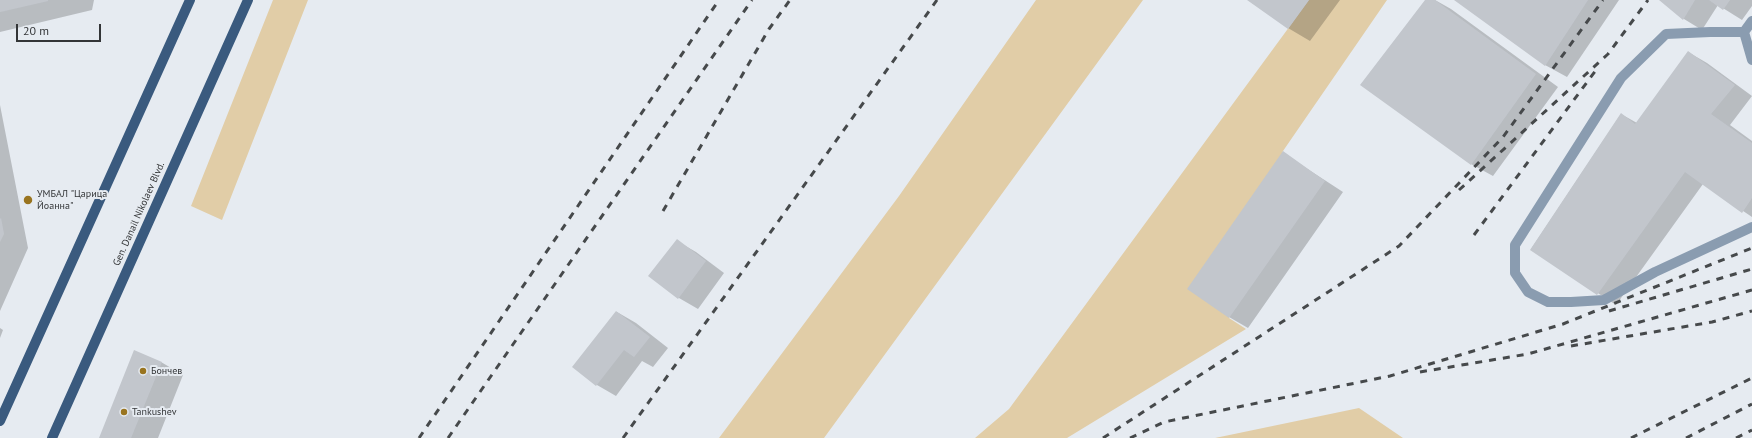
<!DOCTYPE html>
<meta charset="utf-8">
<style>
body{margin:0}
#map{position:relative;width:1752px;height:438px;overflow:hidden;background:#e6ebf1;font-family:"PT Sans",sans-serif}
canvas{display:block}
.scale{position:absolute;left:16px;top:24px;width:85px;height:18px;box-sizing:border-box;border:2px solid #333537;border-top:0;padding-left:5px;font-size:12px;line-height:14px;white-space:nowrap;color:#333537;-webkit-text-stroke:3px #e6ebf1;paint-order:stroke}
</style>
<div id="map">
<canvas width="1752" height="438"></canvas>
<div class="scale">20 m</div>
</div>
<script>
const context = document.querySelector('canvas').getContext('2d');
context.lineJoin = 'round';
function fillPath(path, color) {
  context.fillStyle = color;
  context.fill(path, 'evenodd');
}
function toPath(rows) {
  const path = new Path2D();
  for (const r of rows) {
    path.moveTo(r[0], r[1]);
    for (let i = 2; i < r.length; i += 2) path.lineTo(r[i], r[i + 1]);
  }
  return path;
}
function trace(path, color, width, dash) {
  context.strokeStyle = color;
  context.lineWidth = width;
  context.lineCap = dash ? 'butt' : 'round';
  context.setLineDash(dash || []);
  context.stroke(path);
}
function write(font, color, halo, rows, align = 'center') {
  context.font = font + ' "PT Sans",sans-serif';
  context.lineWidth = 4;
  context.setLineDash([]);
  context.textBaseline = 'middle';
  context.strokeStyle = halo;
  context.fillStyle = color;
  for (const [text, x, y, turn = 0] of rows) {
    context.save();
    context.translate(x, y);
    context.rotate((+turn || 0) * Math.PI / 180);
    context.textAlign = isNaN(turn) ? turn : align;
    if (halo) context.strokeText(text, 0, 0);
    context.fillText(text, 0, 0);
    context.restore();
  }
}
fillPath(toPath([
 [273,0,308,0,222,220,191,206],
 [1036,0,1143,0,824,438,719,438,899,196],
 [1309,0,1387,0,1283,151,1229,318,1246,329,1067,438,975,438,1009,409],
 [1359,408,1403,438,1215,438]
]), '#e1cda7');
fillPath(toPath([
 [0,0,94,0,92,10,0,32],
 [1248,0,1340,0,1310,41,1288,28],
 [1426,0,1435,0,1451,9,1558,87,1493,176,1471,164],
 [1456,0,1619,0,1567,77,1545,65],
 [1660,0,1752,0,1752,6,1742,20,1718,5,1702,30,1684,19],
 [1688,52,1707,63,1752,96,1730,125,1752,141,1752,217,1703,184,1616,305,1531,249,1621,114,1637,123],
 [0,105,28,248,0,311],
 [1283,153,1343,192,1248,328,1229,317],
 [677,241,696,252,724,273,698,309,679,298,650,275],
 [617,312,636,323,668,348,653,367,642,361,616,396,597,385,574,367],
 [0,328,3,330,0,338],
 [161,362,183,375,158,438,100,438]
]), '#0003');
fillPath(toPath([
 [0,0,48,0,48,1,0,12],
 [1247,0,1309,0,1288,29],
 [1425,0,1435,0,1536,74,1471,165,1360,85],
 [1454,0,1588,0,1545,66],
 [1659,0,1695,0,1683,20],
 [1709,0,1730,0,1723,10],
 [1688,51,1735,85,1711,114,1752,143,1752,198,1742,213,1685,172,1597,295,1530,250,1621,113,1635,124],
 [1283,151,1325,181,1229,318,1187,289],
 [1,218,4,234,0,242,0,219],
 [677,239,706,261,678,299,648,276],
 [616,311,650,337,634,357,624,350,596,386,572,367],
 [134,350,162,362,131,438,99,438]
]), '#c2c6cc');
trace(toPath([
 [1752,21,1744,32,1752,60],
 [1744,32,1710,32,1666,34,1621,78,1515,245,1515,273,1528,292,1548,302,1571,302,1604,300,1655,272,1752,227]
]), '#8a9cb0', 10);
trace(toPath([
 [0,421,190,0],
 [52,438,248,0]
]), '#3a5a7e', 10);
trace(toPath([
 [1459,190,1608,54,1648,0],
 [663,211,769,29,790,0],
 [1474,235,1596,70],
 [1609,311,1752,269],
 [1571,346,1712,322,1752,311],
 [1420,372,1528,354,1752,290],
 [419,438,719,0],
 [448,438,752,0],
 [623,438,937,0],
 [1103,438,1399,246,1503,137,1603,0],
 [1130,438,1164,422,1390,376,1563,324,1752,248],
 [1631,438,1752,378],
 [1686,438,1752,404],
 [1736,438,1752,430]
]), '#46494b', 3, [7, 7]);
for (const [x, y, r, color] of [
 [28,200,5,"#99741f"],
 [143,371,4,"#99741f"],
 [124,412,4,"#99741f"]
]) {
  const dot = new Path2D();
  dot.arc(x, y, r, 0, 2 * Math.PI);
  context.fillStyle = color;
  context.fill(dot);
  trace(dot, '#e6ebf1', 1.5);
}
write('10px', '#333537', '#e6ebf1', [
 ["УМБАЛ \"Царица",37,194],
 ["Йоанна\"",37,206],
 ["Бончев",151,371],
 ["Tankushev",132,412]
], 'left');
write('10px', '#333537', '#e6ebf1', [
 ["Gen. Danail Nikolaev Blvd.",139,214,-66]
]);
</script>
